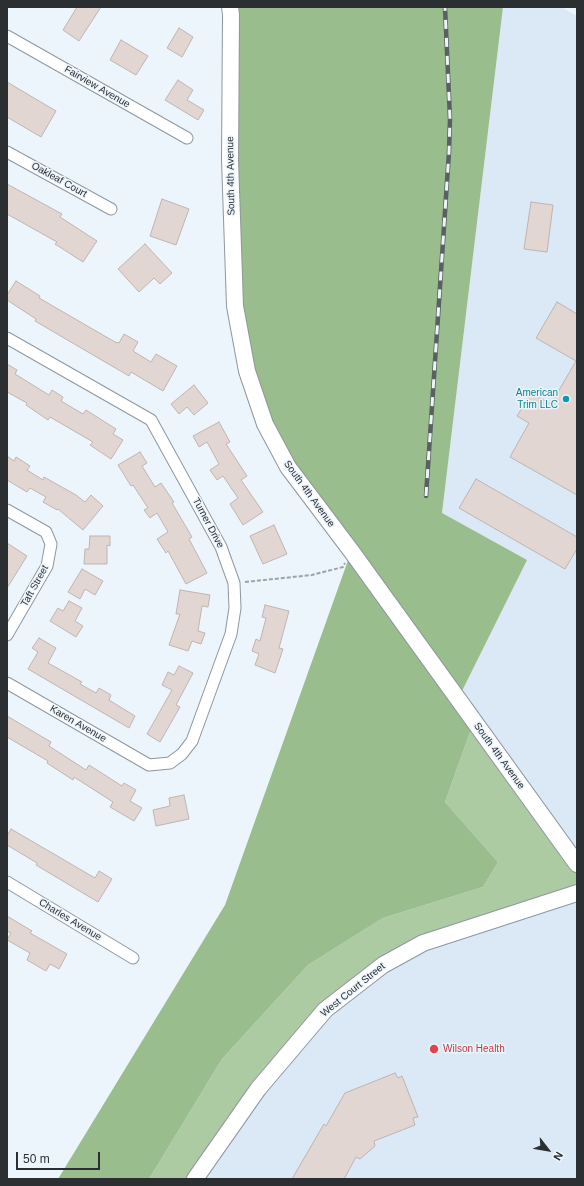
<!DOCTYPE html>
<style>
body{margin:0}
#map{position:relative;width:584px;height:1186px;overflow:hidden;background:#ecf5fc;font-family:Helvetica,sans-serif}
canvas{display:block}
.frame{position:absolute;inset:0;border:8px solid #2c2f32;pointer-events:none}
.north{position:absolute;left:528px;top:1130px;width:40px;height:40px;-webkit-text-stroke:3px #ecf5fc;paint-order:stroke;rotate:121deg;font-size:11px;font-weight:700;line-height:16px;text-align:center;color:#2c2f32}
.north::after{content:'';display:block;margin:auto;width:14px;height:18px;background:#2c2f32;clip-path:polygon(50% 0,100% 100%,50% 72%,0 100%)}
.scale{position:absolute;left:16px;top:1152px;width:84px;height:18px;box-sizing:border-box;border:2px solid #2c2f32;border-top:0;padding-left:5px;font-size:12px;line-height:14px;white-space:nowrap;color:#2c2f32;-webkit-text-stroke:3px #ecf5fc;paint-order:stroke}
</style>
<div id="map">
<canvas width="584" height="1186"></canvas>
<div class="frame"></div>
<div class="north">N</div>
<div class="scale">50 m</div>
</div>
<script>
const context = document.querySelector('canvas').getContext('2d');
context.lineJoin = 'round';
function fillPath(path, color) {
  context.fillStyle = color;
  context.fill(path, 'evenodd');
}
function toPath(rows) {
  const path = new Path2D();
  for (const r of rows) {
    path.moveTo(r[0], r[1]);
    for (let i = 2; i < r.length; i += 2) path.lineTo(r[i], r[i + 1]);
  }
  return path;
}
function trace(path, color, width, dash) {
  context.strokeStyle = color;
  context.lineWidth = width;
  context.lineCap = dash ? 'butt' : 'round';
  context.setLineDash(dash || []);
  context.stroke(path);
}
function write(font, color, halo, rows, align = 'center') {
  context.font = font + ' Helvetica,sans-serif';
  context.lineWidth = 3;
  context.setLineDash([]);
  context.textBaseline = 'middle';
  context.strokeStyle = halo;
  context.fillStyle = color;
  for (const [text, x, y, turn = 0] of rows) {
    context.save();
    context.translate(x, y);
    context.rotate((+turn || 0) * Math.PI / 180);
    context.textAlign = isNaN(turn) ? turn : align;
    if (halo) context.strokeText(text, 0, 0);
    context.fillText(text, 0, 0);
    context.restore();
  }
}
fillPath(toPath([
 [503,7,561,7,577,16,577,864,458,699,442,513],
 [577,893,577,1179,195,1179,325,1010,383,965]
]), '#dae9f5');
fillPath(toPath([
 [474,721,577,864,577,893,423,943,325,1010,195,1179,149,1179,222,1059,308,965,383,918,483,887,498,862,445,802]
]), '#accba2');
fillPath(toPath([
 [230,7,503,7,442,513,527,560,458,699,474,721,445,802,498,862,483,887,383,918,308,965,222,1059,149,1179,58,1179,225,905,351,552,265,424,235,306]
]), '#99bd8d');
const building = toPath([
 [77,7,101,7,79,41,63,30,77,7],
 [179,28,193,37,182,57,167,48,179,28],
 [121,40,148,56,136,75,110,60,121,40],
 [178,80,193,90,187,100,204,110,198,120,165,100,178,80],
 [7,82,56,111,41,137,7,117,7,82],
 [7,184,62,214,60,217,97,241,83,262,55,244,57,242,7,214,7,184],
 [162,199,189,209,176,245,150,236,162,199],
 [531,202,553,205,547,252,524,249,531,202],
 [145,244,172,273,160,284,154,278,139,292,118,269,145,244],
 [16,281,40,296,39,298,115,342,119,343,124,334,138,342,133,351,151,362,156,354,177,366,163,391,131,372,129,376,35,321,36,319,7,300,7,295,16,281],
 [557,302,577,314,577,495,510,457,529,423,517,416,531,393,551,404,576,361,536,338,557,302],
 [7,364,17,370,15,374,49,395,52,390,63,397,61,401,83,414,86,410,116,429,113,434,123,440,111,459,90,445,93,442,50,417,48,420,26,405,27,403,7,392,7,364],
 [194,385,208,403,194,415,187,407,179,414,171,404,194,385],
 [219,422,230,442,226,444,247,476,241,480,263,512,243,525,230,504,238,498,223,476,217,480,210,470,219,464,207,442,199,447,193,436,219,422],
 [140,452,147,463,142,466,155,487,161,483,174,502,172,503,192,537,189,539,207,573,186,584,168,551,166,553,157,539,168,532,157,513,150,518,144,510,148,508,133,485,131,486,118,465,140,452],
 [7,456,14,461,16,457,30,466,27,470,43,480,44,477,76,495,85,502,91,495,103,506,83,530,58,509,57,510,43,502,46,497,30,488,27,492,7,480,7,456],
 [476,479,577,537,577,549,565,569,459,508,476,479],
 [274,525,287,554,263,564,250,536,274,525],
 [90,536,110,536,110,546,107,545,107,564,84,564,85,549,89,549,90,536],
 [7,543,27,556,7,588,7,543],
 [82,569,103,581,95,595,85,589,80,599,68,592,82,569],
 [180,590,210,595,208,607,202,606,198,631,205,633,201,644,192,641,188,651,169,645,180,614,176,614,180,590],
 [69,601,82,608,75,621,83,626,76,637,50,621,58,608,63,611,69,601],
 [265,605,289,611,279,648,283,649,275,673,255,665,259,654,252,651,256,639,260,641,266,618,262,617,265,605],
 [39,638,56,648,48,663,82,682,80,684,96,693,99,688,111,695,109,700,135,716,129,728,28,669,38,652,32,648,39,638],
 [179,666,193,673,176,705,180,707,160,742,147,734,172,690,162,685,168,672,174,675,179,666],
 [7,716,51,742,49,746,86,770,89,765,122,786,124,783,136,790,130,801,142,808,134,821,110,807,113,802,74,777,73,780,47,763,48,761,7,737,7,716],
 [184,795,189,819,156,826,153,810,170,806,169,798,184,795],
 [11,829,95,878,99,871,112,879,98,902,36,865,37,863,7,845,7,836,11,829],
 [7,916,32,931,30,933,67,954,59,969,50,964,46,971,27,960,30,953,7,940,11,933,7,931,7,916],
 [395,1073,398,1078,402,1076,418,1117,413,1118,415,1125,374,1141,375,1146,360,1159,356,1157,344,1179,292,1179,324,1124,326,1126,345,1093,395,1073]
]);
fillPath(building, '#e1d6d2');
trace(building, '#bfb4b0', 1);
const street = toPath([
 [7,36,187,138],
 [7,152,111,209],
 [7,338,151,420,221,547,234,583,235,608,231,634,192,741,182,754,170,763,149,765,7,683],
 [7,510,46,532,51,544,47,566,7,635],
 [7,882,133,958]
]);
const secondary = toPath([
 [230,7,231,15,230,160,235,306,247,371,265,424,288,467,352,552,577,864],
 [195,1179,258,1089,325,1010,383,965,423,943,577,893]
]);
trace(street, '#8f979e', 13);
trace(secondary, '#8f979e', 18);
trace(toPath([
 [245,582,312,575,343,567,345,563]
]), '#9ca2a7', 2, [4, 2]);
trace(street, '#fff', 11);
trace(secondary, '#fff', 16);
const rail = toPath([
 [426,496,449,152,450,119,445,7]
]);
trace(rail, '#5a5f62', 4.5);
trace(rail, '#ecf5fc', 3, [9]);
for (const [x, y, r, color] of [
 [566,399,4,"#0f9aa8"],
 [434,1049,5,"#e0444e"]
]) {
  const dot = new Path2D();
  dot.arc(x, y, r, 0, 2 * Math.PI);
  context.fillStyle = color;
  context.fill(dot);
  trace(dot, '#ecf5fc', 1.5);
}
write('10px', '#2c2f32', '#ecf5fc', [
 ["Fairview Avenue",97,87,30],
 ["South 4th Avenue",231,176,-91],
 ["Oakleaf Court",59,180,29],
 ["South 4th Avenue",309,494,54],
 ["Turner Drive",208,523,62],
 ["Taft Street",35,586,-61],
 ["Karen Avenue",78,724,30],
 ["South 4th Avenue",499,756,54],
 ["Charles Avenue",70,920,31],
 ["West Court Street",353,990,-39]
]);
write('10px', '#0d838f', '#ecf5fc', [
 ["American",558,393],
 ["Trim LLC",558,405]
], 'right');
write('10px', '#be3a42', '#ecf5fc', [
 ["Wilson Health",443,1049]
], 'left');
</script>
